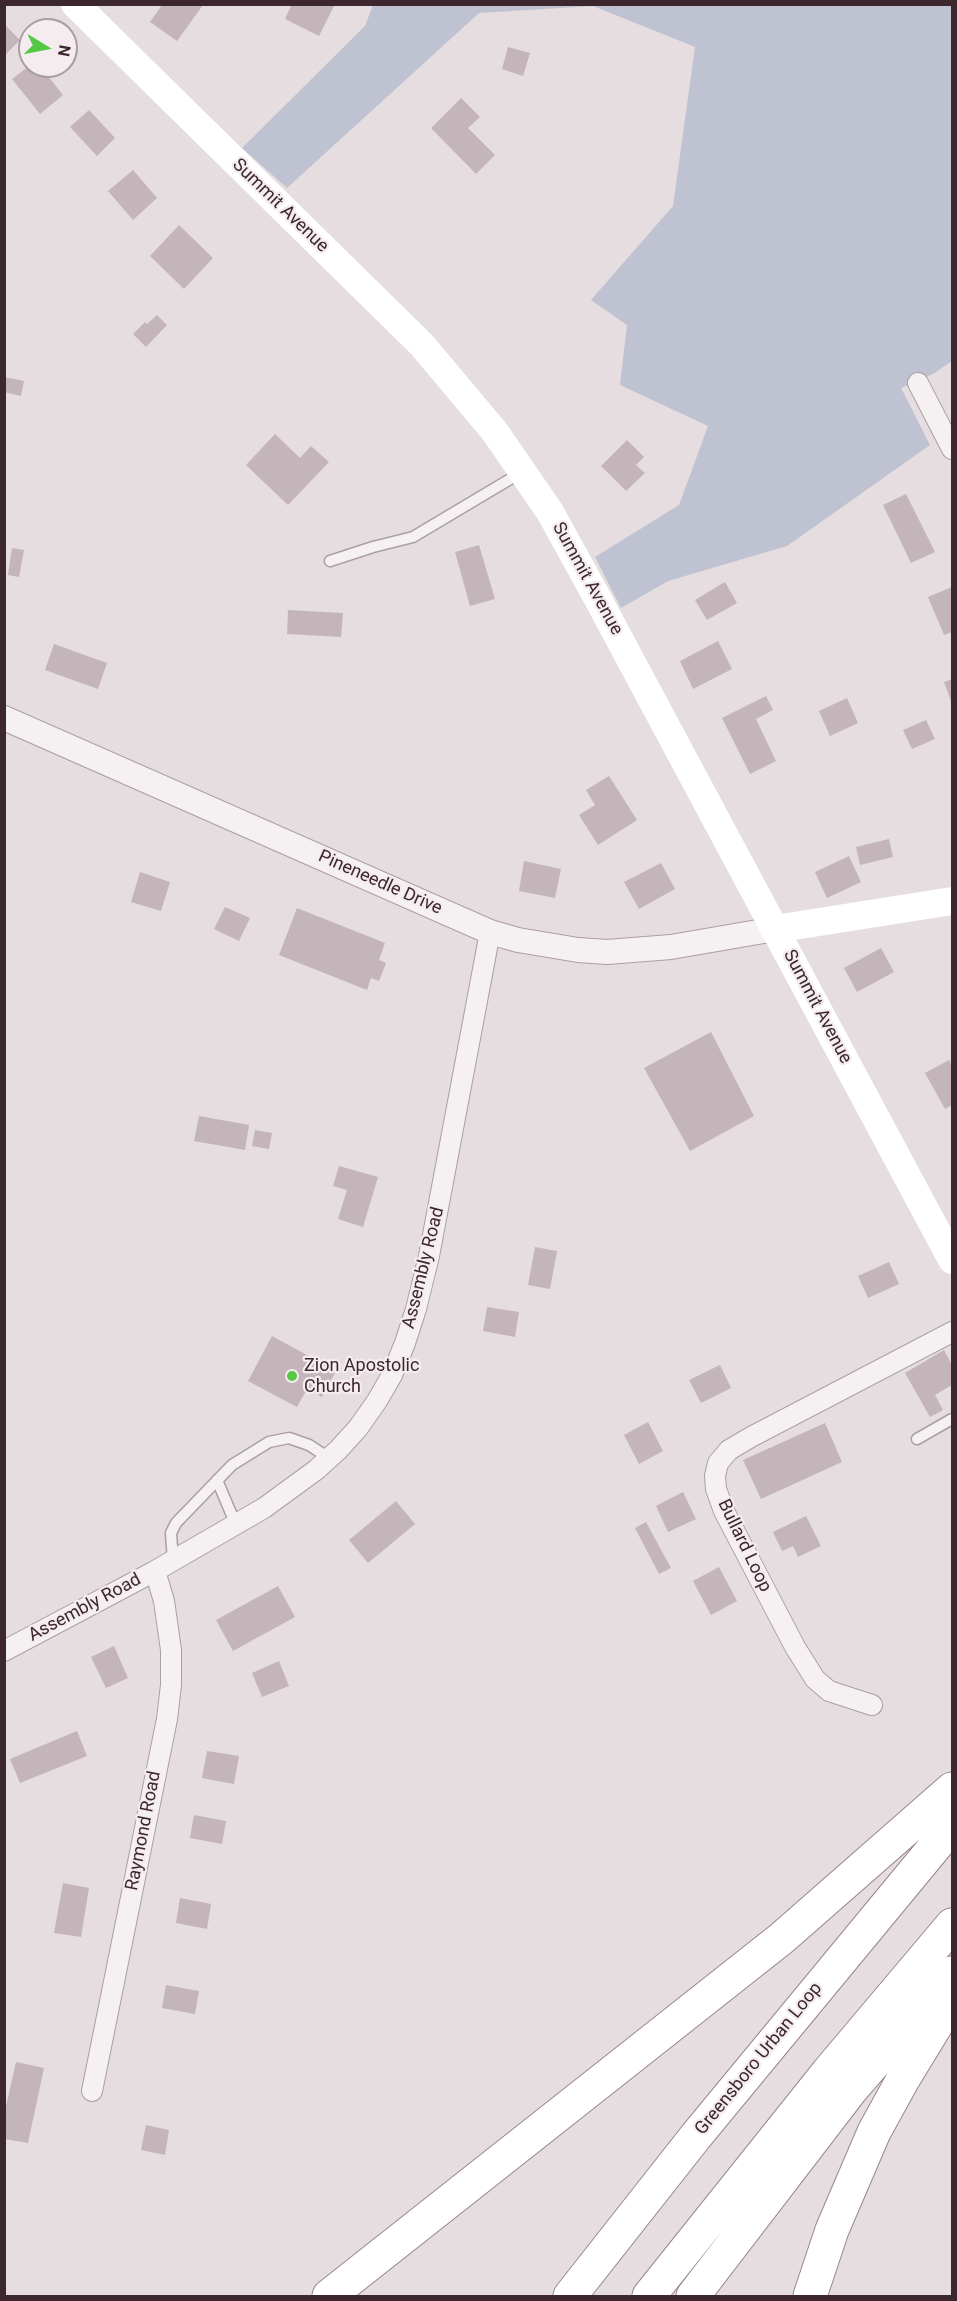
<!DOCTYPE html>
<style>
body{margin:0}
#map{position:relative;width:957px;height:2301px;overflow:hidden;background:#e6dde0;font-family:Roboto,sans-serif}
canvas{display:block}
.frame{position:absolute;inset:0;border:6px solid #3c272e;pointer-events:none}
.north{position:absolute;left:18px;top:18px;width:60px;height:60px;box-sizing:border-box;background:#f4ecef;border:2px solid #aa9da2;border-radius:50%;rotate:100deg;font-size:16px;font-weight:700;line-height:24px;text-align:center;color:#3c272e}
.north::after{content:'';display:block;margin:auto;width:21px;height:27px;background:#55c846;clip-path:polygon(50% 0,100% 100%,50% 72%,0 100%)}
</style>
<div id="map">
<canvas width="957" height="2301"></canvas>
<div class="frame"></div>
<div class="north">N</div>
</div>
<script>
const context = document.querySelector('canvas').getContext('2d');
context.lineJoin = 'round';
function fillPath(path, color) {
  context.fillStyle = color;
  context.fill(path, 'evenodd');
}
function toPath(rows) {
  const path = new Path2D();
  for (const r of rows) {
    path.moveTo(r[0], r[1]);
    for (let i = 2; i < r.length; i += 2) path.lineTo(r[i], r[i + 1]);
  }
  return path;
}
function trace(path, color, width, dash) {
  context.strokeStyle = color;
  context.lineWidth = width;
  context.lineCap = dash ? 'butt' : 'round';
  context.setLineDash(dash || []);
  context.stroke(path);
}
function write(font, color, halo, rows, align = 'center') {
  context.font = font + ' Roboto,sans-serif';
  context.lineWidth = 4.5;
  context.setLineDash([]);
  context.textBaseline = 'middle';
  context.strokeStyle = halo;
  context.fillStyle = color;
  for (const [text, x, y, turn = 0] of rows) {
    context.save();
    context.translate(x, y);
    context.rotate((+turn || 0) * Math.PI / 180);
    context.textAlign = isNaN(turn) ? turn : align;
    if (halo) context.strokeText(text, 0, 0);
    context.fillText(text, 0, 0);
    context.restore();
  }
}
fillPath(toPath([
 [373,5,952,5,952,361,933,374,901,388,930,445,787,546,668,581,621,608,595,557,679,505,708,426,620,385,627,325,591,300,673,206,695,47,593,6,479,13,287,188,242,148,365,26]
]), '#bfc2d0');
fillPath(toPath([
 [292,4,335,4,319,36,285,19],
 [162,5,203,5,177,41,150,22],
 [4,24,20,40,4,56],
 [508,47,530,53,523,76,502,69],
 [29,66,40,66,63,95,40,114,12,79],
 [461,98,480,117,468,128,495,155,476,174,431,128],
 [89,110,115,138,97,156,70,127],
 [133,170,157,198,133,220,108,191],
 [179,225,213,258,184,289,150,256],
 [157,315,167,325,146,347,133,334,145,322,147,324],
 [4,377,24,381,21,396,4,392],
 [275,434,300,458,311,446,329,462,288,505,246,465],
 [627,440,644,457,636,465,645,473,626,491,601,466],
 [906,494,935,552,911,563,883,505],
 [479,545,495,599,470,606,455,552],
 [12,548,24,550,19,577,8,575],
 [725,582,737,603,707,620,695,600],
 [952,587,952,632,944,635,928,597],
 [288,610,343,613,341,637,287,634],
 [718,641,732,669,693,689,680,661],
 [54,644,107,663,98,689,45,670],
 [952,679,952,704,944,682],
 [766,696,773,710,756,719,776,761,750,774,722,718],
 [847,698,858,723,830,736,819,711],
 [926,720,935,739,912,749,903,730],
 [609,776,637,820,598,845,579,815,595,805,586,790],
 [889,839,893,857,860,865,856,847],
 [849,856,861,882,827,898,815,872],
 [524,861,561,869,555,898,519,891],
 [661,863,675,889,639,909,624,882],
 [140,872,170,882,161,911,131,902],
 [225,907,250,918,239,941,214,929],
 [297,908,385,943,379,960,386,963,379,981,371,978,367,990,279,955],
 [881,948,894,972,857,992,844,968],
 [711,1032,754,1116,690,1151,644,1068],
 [949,1060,952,1066,952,1105,945,1109,925,1073],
 [199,1116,249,1125,245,1150,194,1141],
 [255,1130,272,1133,269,1149,252,1146],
 [339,1166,378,1177,363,1227,338,1219,347,1190,333,1186],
 [535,1247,557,1251,550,1289,528,1285],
 [889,1262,899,1284,868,1298,858,1276],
 [487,1307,519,1312,515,1337,483,1331],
 [272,1336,336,1371,322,1397,307,1389,297,1407,248,1381],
 [944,1350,952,1365,952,1385,935,1395,943,1410,930,1417,905,1373],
 [720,1365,731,1388,701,1403,689,1380],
 [648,1422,663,1451,639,1464,624,1435],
 [825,1423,842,1462,761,1499,743,1460],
 [683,1492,696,1519,668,1532,656,1506],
 [396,1501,415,1524,368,1563,349,1540],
 [806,1516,821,1546,798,1557,793,1546,782,1551,773,1532],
 [646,1522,671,1568,659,1574,635,1528],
 [719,1567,737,1601,711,1615,693,1581],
 [278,1586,295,1617,233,1651,216,1620],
 [114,1646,128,1678,106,1688,91,1657],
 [279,1661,289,1686,262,1697,252,1673],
 [77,1731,87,1756,20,1783,10,1759],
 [207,1751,239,1756,234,1784,202,1778],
 [194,1815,226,1821,222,1844,190,1838],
 [63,1883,89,1888,81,1937,54,1933],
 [180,1898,211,1904,207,1929,176,1923],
 [166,1985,199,1991,195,2014,162,2008],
 [16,2062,44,2068,28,2143,4,2139,4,2115],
 [146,2125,169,2130,165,2155,141,2150]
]), '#c3b5b9');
const service = toPath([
 [330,561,373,547,413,537,522,472],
 [917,1439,952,1419],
 [217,1480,236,1525],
 [173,1561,171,1533,176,1523,232,1465,269,1442,289,1438,309,1445,329,1458]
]);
const minor = toPath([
 [918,383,952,449],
 [4,1651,155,1571,264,1508,316,1470,338,1450,358,1428,377,1401,392,1375,405,1343,416,1309,429,1256,490,932],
 [872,1705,829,1691,815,1679,795,1647,724,1511,716,1489,715,1476,718,1463,729,1450,751,1437,952,1332],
 [92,2091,167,1719,171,1685,171,1650,164,1601,155,1571]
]);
const tertiary = toPath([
 [4,718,490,932,518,940,578,950,607,952,671,947,775,929]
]);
const motorway = toPath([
 [329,2296,782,1938,952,1789],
 [570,2296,696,2136,952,1826],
 [649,2296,828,2072,952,1925],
 [693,2296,851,2090,952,1973],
 [810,2296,832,2230,874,2132,902,2081,952,1999]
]);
trace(service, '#ac9fa3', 13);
trace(minor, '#ac9fa3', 22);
trace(tertiary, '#ac9fa3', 26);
trace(motorway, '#9c858d', 35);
trace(service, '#f5f0f1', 10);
trace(minor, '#f5f0f1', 20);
trace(tertiary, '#f5f0f1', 24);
trace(toPath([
 [75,4,422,345,495,432,550,512,599,601,952,1260],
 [775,929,952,901]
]), '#fff', 28);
trace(motorway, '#fff', 33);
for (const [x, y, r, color] of [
 [292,1376,6,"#55c846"]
]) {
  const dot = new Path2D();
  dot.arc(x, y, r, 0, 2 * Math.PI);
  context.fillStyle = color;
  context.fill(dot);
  trace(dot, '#f4ecef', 2);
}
write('18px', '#3c272e', '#f4ecef', [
 ["Summit Avenue",280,206,44],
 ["Summit Avenue",587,579,61],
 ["Pineneedle Drive",380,883,24],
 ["Summit Avenue",817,1007,62],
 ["Assembly Road",424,1268,-76],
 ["Bullard Loop",744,1546,64],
 ["Assembly Road",85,1608,-28],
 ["Raymond Road",144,1831,-79],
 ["Greensboro Urban Loop",759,2059,-51]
]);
write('18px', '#3c272e', '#f4ecef', [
 ["Zion Apostolic",304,1366],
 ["Church",304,1387]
], 'left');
</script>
